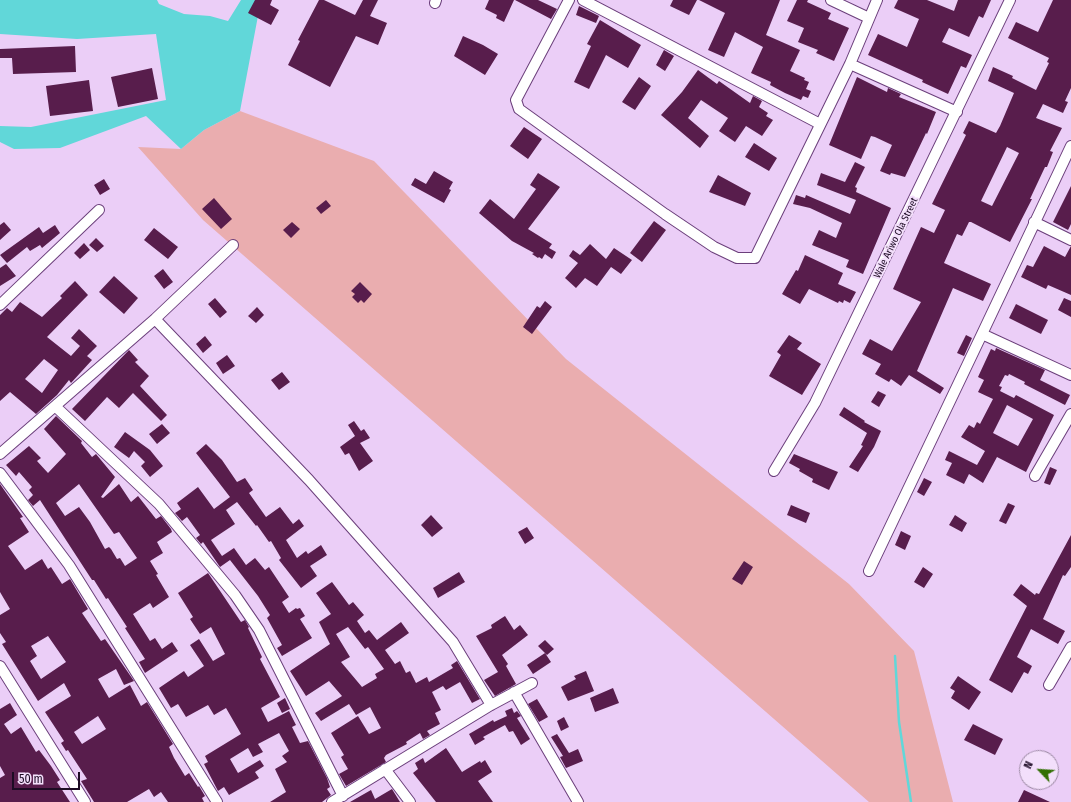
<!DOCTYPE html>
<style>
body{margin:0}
#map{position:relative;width:1071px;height:802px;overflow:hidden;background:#ebcef7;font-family:"Fira Sans Condensed",sans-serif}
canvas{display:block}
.north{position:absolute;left:1019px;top:750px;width:40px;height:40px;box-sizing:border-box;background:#f3dffb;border:1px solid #9d8aa5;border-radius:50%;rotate:295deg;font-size:11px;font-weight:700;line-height:16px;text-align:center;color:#1d0b24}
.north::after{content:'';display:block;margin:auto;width:14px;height:18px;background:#326f03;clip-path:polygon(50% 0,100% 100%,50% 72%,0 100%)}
.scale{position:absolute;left:12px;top:772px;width:68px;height:18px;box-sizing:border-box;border:2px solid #1d0b24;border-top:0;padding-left:5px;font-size:12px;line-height:14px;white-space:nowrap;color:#1d0b24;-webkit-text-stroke:3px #f3dffb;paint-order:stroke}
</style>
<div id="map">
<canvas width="1071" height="802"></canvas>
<div class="north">N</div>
<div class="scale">50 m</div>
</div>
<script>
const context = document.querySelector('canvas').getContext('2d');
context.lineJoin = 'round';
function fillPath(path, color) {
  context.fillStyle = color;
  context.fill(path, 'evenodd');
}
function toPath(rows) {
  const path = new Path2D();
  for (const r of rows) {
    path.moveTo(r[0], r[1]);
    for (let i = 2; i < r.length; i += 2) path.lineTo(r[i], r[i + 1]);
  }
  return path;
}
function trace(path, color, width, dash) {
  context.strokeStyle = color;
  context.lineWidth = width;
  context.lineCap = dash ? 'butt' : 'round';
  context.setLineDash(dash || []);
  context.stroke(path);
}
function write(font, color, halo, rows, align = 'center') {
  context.font = font + ' "Fira Sans Condensed",sans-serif';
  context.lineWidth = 4;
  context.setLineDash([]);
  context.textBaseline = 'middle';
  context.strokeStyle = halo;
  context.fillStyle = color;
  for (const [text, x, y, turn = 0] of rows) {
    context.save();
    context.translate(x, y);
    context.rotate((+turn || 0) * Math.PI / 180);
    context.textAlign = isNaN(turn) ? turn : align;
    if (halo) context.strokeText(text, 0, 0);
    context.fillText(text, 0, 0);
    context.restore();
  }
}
fillPath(toPath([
 [240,111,374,161,566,359,849,584,914,651,953,802,869,802,203,220,138,147,181,149,204,130]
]), '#eaadaf');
fillPath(toPath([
 [0,0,157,0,159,4,184,14,210,16,228,21,241,0,261,0,240,111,204,130,181,149,146,116,60,148,14,149,0,142,0,126,31,127,166,100,156,34,77,39,0,34]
]), '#61d7d9');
trace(toPath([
 [895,656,899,722,911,802]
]), '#61d7d9', 2.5);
fillPath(toPath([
 [255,0,272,0,270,5,279,10,271,25,248,13],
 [319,0,324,0,355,15,363,0,378,0,370,16,387,23,378,45,356,36,330,87,288,65,300,41,298,40],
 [489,0,514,0,504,22,496,18,497,15,485,9],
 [515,0,538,0,557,9,551,19],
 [673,0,697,0,689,15,670,6],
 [699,0,780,0,766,35,800,50,790,71,805,78,804,80,809,82,806,89,811,91,808,98,803,96,801,100,785,93,770,85,771,82,751,73,763,47,735,32,724,57,708,50,725,13],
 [797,0,808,0,807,2,831,13,828,19,849,28,834,61,816,53,818,50,798,42,804,28,787,21],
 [898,0,927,0,954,11,958,0,991,0,983,18,979,16,969,37,949,28,942,42,972,55,966,68,961,66,948,94,922,82,923,80,868,55,878,34,907,47,919,19,894,8],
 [1053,0,1071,0,1071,88,1065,101,1068,102,1063,113,1043,104,1036,118,1062,128,1050,151,1053,152,1047,167,1045,167,1030,199,1032,199,1010,242,971,222,969,222,962,236,957,234,944,263,991,284,983,301,953,288,917,371,944,388,940,394,909,375,901,386,891,379,889,382,875,374,881,364,862,354,870,339,892,351,921,302,893,289,921,227,934,233,945,210,932,204,966,135,963,133,969,121,996,133,1000,126,1014,93,988,81,993,67,1013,76,1012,78,1036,90,1049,63,1047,62,1049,58,1008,38,1016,22,1038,32],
 [1007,147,1019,153,992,206,981,201],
 [579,6,599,16,596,23,576,15],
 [600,20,641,45,628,68,606,55,589,89,574,82,591,46,587,44],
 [463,36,483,45,498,54,485,75,454,56],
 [75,46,76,72,13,74,12,58,0,58,0,49],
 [664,50,674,56,665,71,656,65],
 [152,68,158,99,118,107,111,77],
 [698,70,717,84,719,81,750,103,753,96,762,101,759,107,768,113,766,116,773,120,762,136,746,126,735,142,719,131,728,118,701,100,688,118,709,136,700,148,661,115,682,92],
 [639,77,651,86,635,110,622,102],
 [857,77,887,92,888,88,901,94,899,97,936,112,927,134,926,133,905,177,891,173,890,175,880,171,892,145,875,137,871,136,861,159,829,145],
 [89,80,93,111,50,116,46,86],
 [524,127,542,139,528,159,510,146],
 [754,143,777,158,769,171,745,157],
 [855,162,865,167,855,187,857,188,856,192,891,208,863,274,846,267,849,260,812,245,819,230,836,238,842,223,810,208,793,204,796,195,805,198,806,195,850,214,856,200,817,185,821,173,845,182],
 [434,171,453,182,449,189,451,190,444,203,411,185,415,178,426,184],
 [538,173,560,187,528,229,552,244,549,248,556,252,552,259,545,254,542,259,539,257,538,258,532,254,534,253,512,241,479,213,490,199,514,219,536,189,530,185],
 [718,175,751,193,745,206,709,192],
 [104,179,110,189,100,195,94,185],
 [1071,186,1071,224,1068,230,1053,222],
 [214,198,232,219,221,229,202,209],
 [326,200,331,206,321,214,316,208],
 [654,221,666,230,642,262,630,253],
 [4,222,11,230,0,240,0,225],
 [292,222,300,229,291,238,283,230],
 [55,225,60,233,42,248,40,245,30,251,27,247,7,263,0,255,39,227,43,233],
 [154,228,178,247,168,259,144,240],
 [96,238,104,246,97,252,89,245],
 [84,243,90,250,80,259,74,253],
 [590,244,606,259,614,248,632,260,621,274,611,267,597,286,585,278,576,288,565,278,578,263,569,256,573,250,580,255],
 [1044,246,1065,257,1071,246,1071,295,1048,285,1046,289,1021,277,1027,265,1033,267],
 [805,255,843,273,838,284,856,292,850,303,844,300,843,303,839,301,838,303,809,289,800,304,782,294,796,270,798,271],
 [6,264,16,276,0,286,0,268],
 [163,269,173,282,164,289,154,276],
 [114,276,138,298,124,314,99,292],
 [75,281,88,295,47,337,71,356,80,346,71,338,79,329,97,346,87,356,92,360,71,383,69,380,57,395,36,414,10,392,0,401,0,315,7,308,12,312,20,302,42,317,62,298,60,296],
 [44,359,58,370,42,393,25,379],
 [360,282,372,294,364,303,361,300,358,303,352,297,355,294,351,291],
 [215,298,227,312,220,318,208,304],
 [1064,298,1071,301,1071,317,1058,310],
 [545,301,552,307,532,334,523,327,537,306,540,308],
 [1016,304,1048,320,1041,334,1009,318],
 [257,307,264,315,256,323,248,316],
 [789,335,802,343,797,349,821,364,802,395,769,376,781,355,777,352],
 [966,335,972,338,964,356,957,353],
 [205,336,212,345,203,353,196,344],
 [996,348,1045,370,1040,380,1070,395,1065,405,1024,384,1025,382,1009,374,1008,376,1005,375,999,386,1002,387,1000,391,1014,398,1016,395,1054,415,1026,472,997,457,983,483,969,474,964,484,946,475,952,463,945,460,949,451,977,465,985,451,961,437,969,425,974,428,977,422,980,424,993,399,978,392,984,380,978,377,991,349,995,351],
 [1007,405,1033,419,1018,446,993,433],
 [129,350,138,360,135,362,149,376,140,386,167,415,161,421,133,393,119,408,107,397,85,421,72,409],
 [227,355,235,366,223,374,216,363],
 [282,372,290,382,279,390,271,380],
 [878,391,886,395,879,407,871,402],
 [844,407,865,421,864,422,881,431,874,447,858,472,849,467,863,446,861,445,867,433,839,415],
 [56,416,82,441,81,443,92,457,96,454,115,477,101,497,103,498,119,484,131,502,138,496,156,519,161,516,171,529,172,532,157,542,163,553,150,561,158,574,156,575,169,597,153,608,150,603,133,614,150,641,155,638,162,649,172,642,178,651,145,673,139,662,145,659,125,628,127,627,108,598,106,599,94,580,92,580,40,500,33,506,28,500,33,495,29,490,32,487,19,472,16,476,6,465,29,446,41,458,37,461,48,473,66,454,44,429],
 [79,484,114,534,119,532,137,558,125,566,120,558,117,559,111,549,109,547,105,549,90,522,79,507,65,516,56,503],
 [354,421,361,431,364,429,370,438,360,443,373,461,359,471,349,453,345,455,340,447,355,436,348,425],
 [162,424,170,433,157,444,149,434],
 [125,432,150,450,163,466,150,477,141,466,145,462,134,451,129,458,114,447],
 [206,444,222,460,237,482,245,478,253,490,249,493,266,517,280,507,293,524,299,519,304,526,286,540,297,558,306,551,308,554,321,545,327,555,310,566,317,576,301,588,279,560,281,558,271,541,269,542,257,525,256,526,237,502,226,510,235,524,211,540,222,556,234,548,246,565,255,558,265,570,269,567,289,597,282,602,289,613,296,608,297,609,300,608,305,616,300,619,312,638,282,656,277,648,282,645,267,618,270,615,258,596,230,560,220,567,203,542,201,544,196,538,200,535,187,517,182,521,175,513,181,509,177,503,198,487,214,509,230,497,196,453],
 [794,454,838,472,829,490,812,482,813,479,799,471,800,469,789,463],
 [1050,467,1057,470,1050,485,1044,483],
 [924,478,932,482,924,496,917,492],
 [0,484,23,517,20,518,29,532,8,546,25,570,42,559,48,569,51,567,62,584,70,579,88,609,82,613,101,641,105,639,134,681,124,685,116,669,98,679,109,698,130,685,141,706,147,702,173,744,169,747,174,758,185,776,189,773,198,787,199,786,205,796,202,798,204,802,168,802,161,792,154,797,149,789,127,802,94,802,81,781,87,779,68,750,66,751,61,743,64,741,45,712,71,696,64,683,38,701,2,644,6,642,0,633,0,615,10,609,0,592],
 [48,636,66,662,41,679,30,661,37,656,31,646],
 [98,716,106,729,82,744,74,732],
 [1008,503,1015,506,1006,524,999,521],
 [791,505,810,513,806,523,787,515],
 [431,515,443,528,432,537,421,525],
 [955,515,967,523,962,532,949,525],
 [527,527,534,538,525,544,518,532],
 [901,531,911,536,905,550,895,545],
 [1071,535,1071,567,1065,576,1063,575,1043,619,1065,631,1058,644,1031,629,1017,657,1032,666,1028,674,1024,672,1012,693,989,680,1027,606,1013,595,1021,584,1035,595,1036,593,1039,594],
 [744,561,753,567,742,585,732,579],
 [923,567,933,574,924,588,914,582],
 [459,572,465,582,438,598,433,588],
 [208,573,241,622,245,620,249,627,248,628,262,657,260,659,280,697,261,708,268,722,289,711,296,725,292,727,300,743,308,741,327,778,330,787,327,789,331,795,322,802,270,802,286,792,275,769,287,762,282,756,289,751,279,733,258,744,263,752,253,757,248,748,230,759,238,773,260,760,264,766,255,772,259,778,229,795,224,787,218,791,204,764,208,762,205,756,241,734,226,708,214,715,208,705,186,717,178,704,171,708,159,688,184,671,188,677,204,666,190,645,199,639,213,661,225,654,211,627,200,634,190,619,193,617,178,593],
 [332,582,349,605,353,602,364,615,357,621,365,633,369,630,377,640,401,622,409,633,385,650,395,664,400,661,406,673,410,671,416,683,427,677,429,682,453,668,451,665,457,661,480,699,472,703,460,682,446,690,443,686,432,692,441,710,435,713,440,724,427,731,430,735,423,739,420,733,406,742,407,744,386,755,384,758,386,762,346,786,339,774,348,769,341,757,344,755,331,733,358,716,369,734,381,728,370,707,356,715,349,704,321,721,315,713,342,696,329,681,306,696,290,671,330,644,319,622,331,614,316,593],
 [348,627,365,649,368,647,384,669,375,674,377,678,362,687,341,662,350,657,336,634],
 [505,616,514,630,520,625,528,635,502,655,508,664,506,666,516,684,495,696,484,680,498,672,476,636,492,628,491,625],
 [545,640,554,649,547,655,538,646],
 [545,653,551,662,533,674,527,665],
 [586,671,594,691,568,701,561,687,576,679,574,676],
 [958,676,981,692,969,710,951,698,955,691,950,688],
 [613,688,619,703,595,712,590,698],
 [285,698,290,709,282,713,277,703],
 [537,699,548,717,539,722,528,704],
 [10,703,17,715,4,724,11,734,21,727,36,752,39,750,51,766,60,780,57,782,70,802,0,802,0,778,5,775,0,766,0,709],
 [512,708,514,713,517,711,521,716,517,718,530,739,521,745,513,731,509,732,505,725,483,737,485,739,475,745,469,734,493,720,494,722,507,716,505,711],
 [564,717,569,727,561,731,557,721],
 [973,724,1003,739,995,755,964,740],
 [557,734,569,753,578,749,583,761,566,768,560,757,563,756,551,737],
 [446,748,462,772,480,761,481,763,485,760,492,772,478,781,493,802,436,802,413,773,418,769,415,763,423,758,425,763],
 [392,789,400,802,350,802,371,790,375,799],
 [1024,790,1050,802,1018,802]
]), '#581d4c');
const minor = toPath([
 [569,0,516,100,519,109,665,214,714,247,737,258,755,258,850,64,877,0],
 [583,0,820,124],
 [831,0,869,18],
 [435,3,436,0],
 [850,64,957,112],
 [1071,146,982,334,1071,375],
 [1034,222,1071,240],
 [0,305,99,210],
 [155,319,309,480,453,642,491,705],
 [56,407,159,504,235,595,259,630,343,796],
 [0,454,155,319,233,245],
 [774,471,815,403,1010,0],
 [0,473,69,565,217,802],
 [1035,476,1071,414],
 [869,571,982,334],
 [0,666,85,802],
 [1049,685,1071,647],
 [514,692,578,802],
 [385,769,410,802],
 [332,802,491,705,532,683]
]);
trace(minor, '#6b3f7b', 12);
trace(minor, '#fff', 10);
write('10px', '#1d0b24', '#f3dffb', [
 ["Wale Ariwo Ola Street",896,238,-64]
]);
</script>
